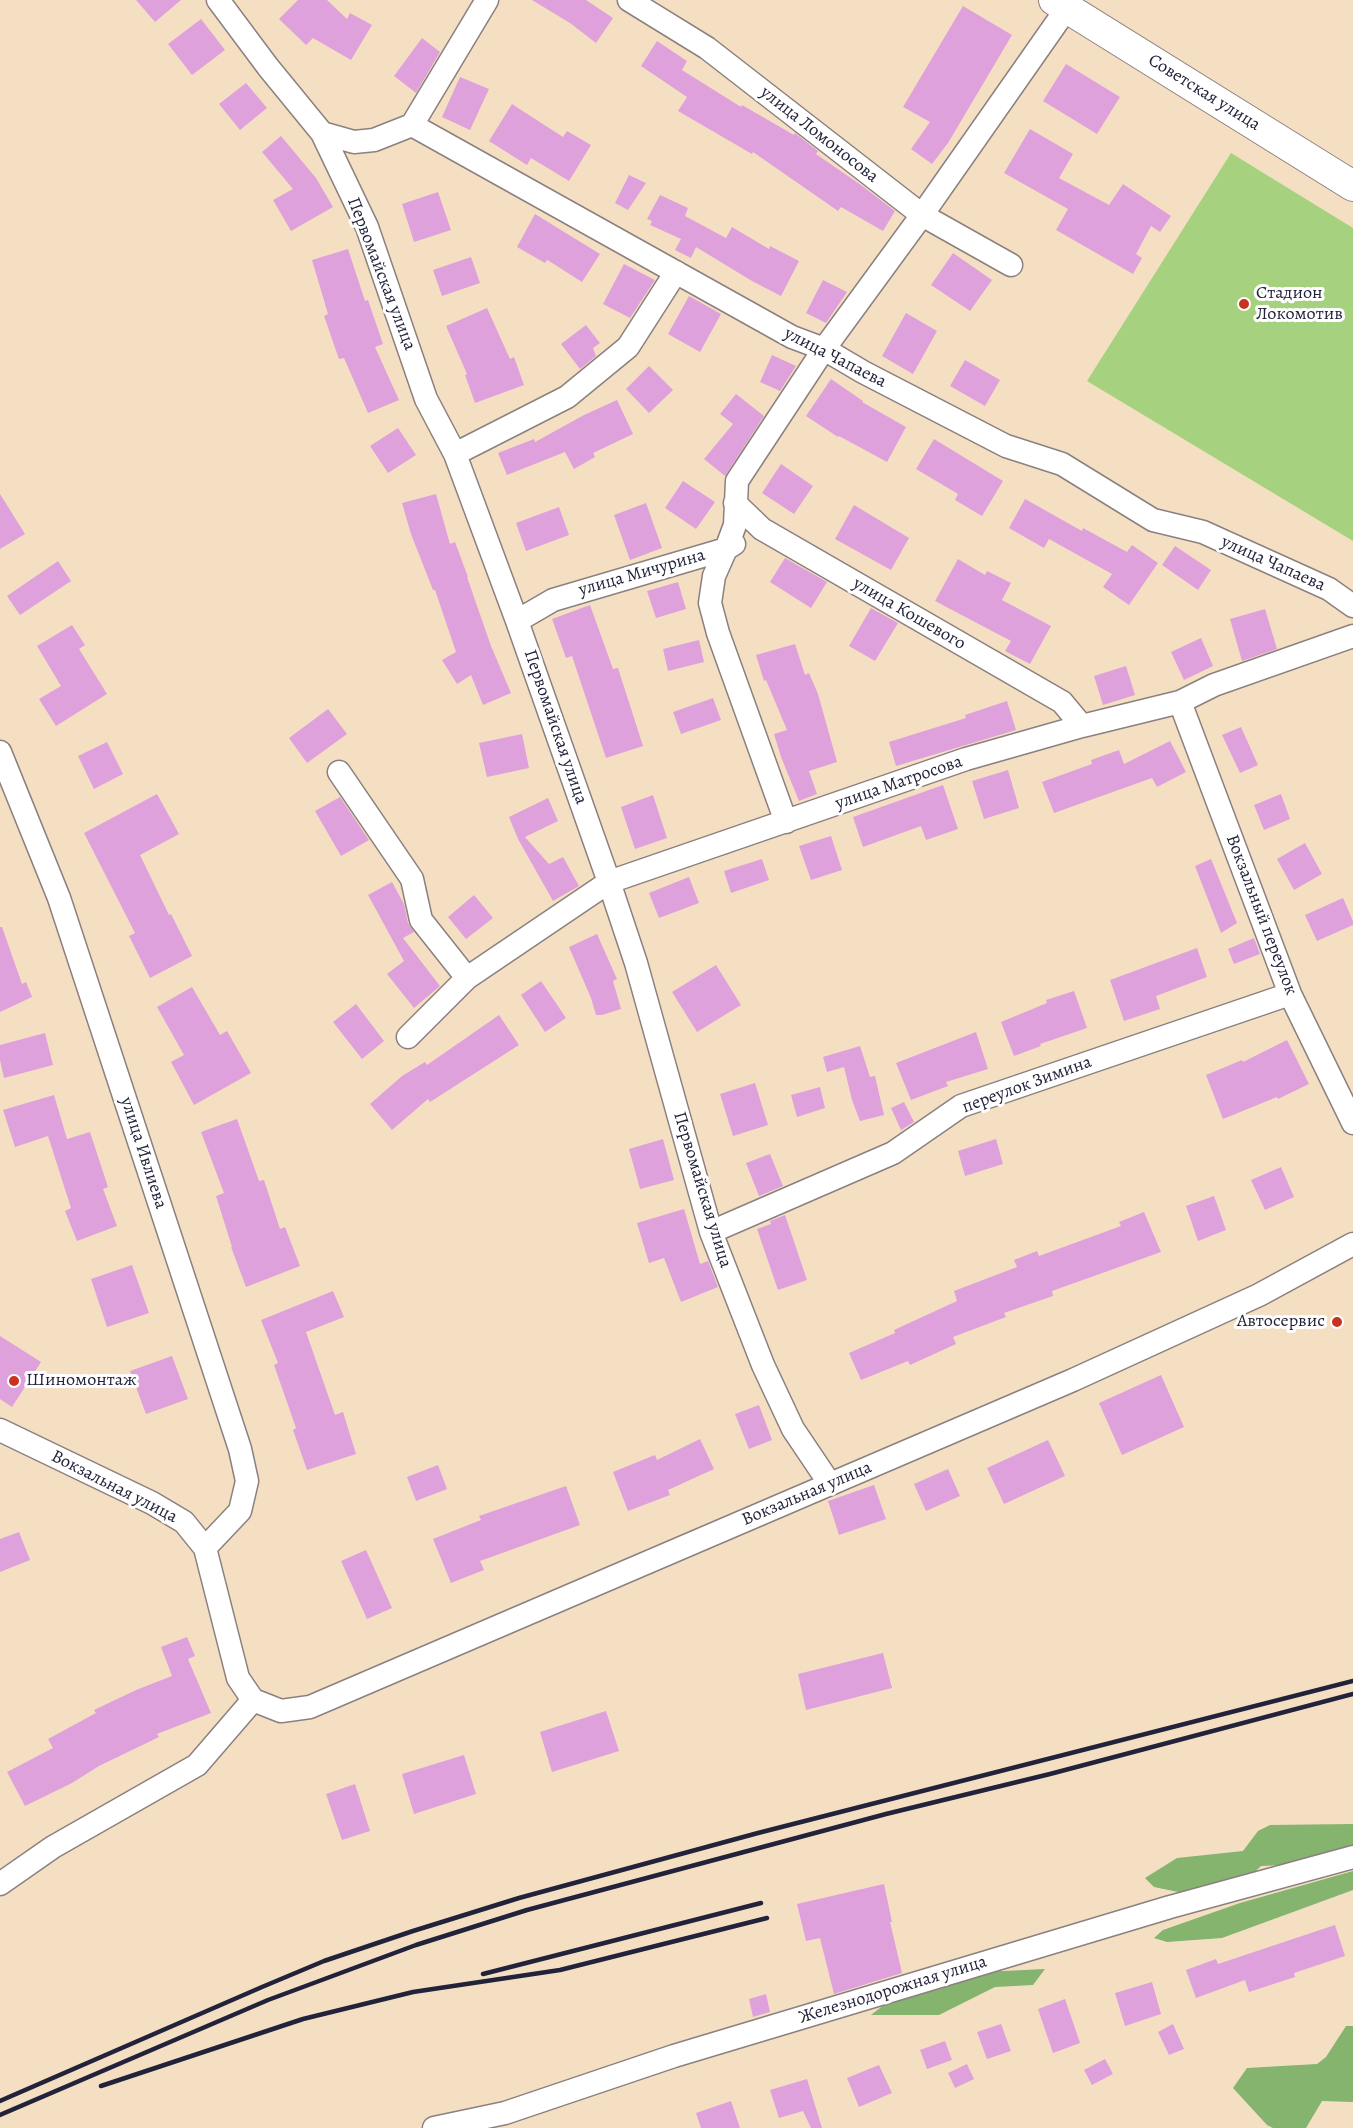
<!DOCTYPE html>
<meta charset="utf-8">
<style>
body{margin:0}
canvas{display:block;background:#f4dfc3}
</style>
<canvas width="1353" height="2128"></canvas>
<script>
const context = document.querySelector('canvas').getContext('2d');
context.lineJoin = 'round';
function fillPath(path, color) {
  context.fillStyle = color;
  context.fill(path, 'evenodd');
}
function toPath(rows) {
  const path = new Path2D();
  for (const r of rows) {
    path.moveTo(r[0], r[1]);
    for (let i = 2; i < r.length; i += 2) path.lineTo(r[i], r[i + 1]);
  }
  return path;
}
function trace(path, color, width, dash) {
  context.strokeStyle = color;
  context.lineWidth = width;
  context.lineCap = dash ? 'butt' : 'round';
  context.setLineDash(dash || []);
  context.stroke(path);
}
function write(font, color, halo, rows, align = 'center') {
  context.font = font + ' Alegreya,serif';
  context.lineWidth = 6;
  context.setLineDash([]);
  context.textBaseline = 'middle';
  context.strokeStyle = halo;
  context.fillStyle = color;
  for (const [text, x, y, turn = 0] of rows) {
    context.save();
    context.translate(x, y);
    context.rotate((+turn || 0) * Math.PI / 180);
    context.textAlign = isNaN(turn) ? turn : align;
    if (halo) context.strokeText(text, 0, 0);
    context.fillText(text, 0, 0);
    context.restore();
  }
}
fillPath(toPath([
 [1231,153,1353,228,1353,541,1087,381]
]), '#a6d27f');
fillPath(toPath([
 [1353,1824,1353,1852,1286,1865,1261,1866,1243,1883,1183,1893,1154,1887,1145,1878,1177,1858,1243,1851,1258,1831,1270,1825],
 [1353,1871,1353,1890,1222,1938,1167,1942,1154,1938,1163,1930,1240,1903],
 [1045,1969,1033,1985,995,1987,939,2015,871,2015,890,2000,962,1973],
 [1346,2026,1353,2026,1353,2102,1322,2101,1306,2128,1273,2128,1267,2125,1233,2088,1247,2068,1317,2064,1326,2057]
]), '#84b46e');
fillPath(toPath([
 [136,0,181,0,155,22],
 [298,0,327,0,347,19,350,13,372,25,351,60,313,38,306,45,279,19],
 [532,0,586,0,613,18,596,43,570,23],
 [963,6,1012,35,948,143,932,164,911,149,930,122,903,107],
 [201,19,225,50,192,75,168,44],
 [422,38,440,52,416,93,394,76],
 [657,41,687,61,682,70,741,107,742,105,794,135,795,133,818,151,816,154,861,185,895,211,883,231,841,207,838,211,753,152,752,154,678,111,687,97,641,66],
 [1066,64,1120,97,1097,134,1043,101],
 [460,77,489,89,470,130,442,117],
 [246,83,267,108,240,130,219,104],
 [512,104,563,137,567,131,591,145,569,181,531,158,527,165,489,141],
 [1030,129,1073,154,1059,178,1109,205,1123,184,1171,216,1160,232,1151,226,1136,254,1142,258,1133,274,1056,230,1068,209,1004,173],
 [281,136,316,178,333,207,291,231,273,200,293,189,262,152],
 [629,175,646,183,628,210,615,203],
 [438,192,451,230,414,242,402,204],
 [660,195,688,208,685,216,726,238,732,227,769,249,770,246,799,261,781,296,752,281,696,247,691,258,675,250,681,239,650,225,652,221,647,219],
 [535,214,600,254,582,282,549,261,547,260,545,263,517,247],
 [348,249,365,301,368,300,383,344,375,347,399,400,368,413,344,358,339,359,324,316,328,314,312,260],
 [953,253,992,280,970,311,931,285],
 [471,257,480,283,442,296,433,270],
 [624,264,655,280,630,318,603,304],
 [823,280,847,292,826,323,806,313],
 [689,296,721,314,700,352,668,334],
 [487,308,510,359,514,357,524,385,475,403,465,375,467,374,446,326],
 [906,313,937,331,913,374,882,356],
 [586,325,600,343,593,348,596,356,580,369,561,344],
 [772,355,796,366,780,391,760,382],
 [965,360,1000,380,985,406,950,386],
 [649,366,673,390,649,413,626,389],
 [831,379,863,401,862,402,906,427,887,462,839,436,838,437,806,416],
 [736,394,764,416,725,476,704,459,733,424,720,414],
 [617,400,633,434,593,453,595,457,574,469,565,452,507,475,498,453,534,439,535,442,584,415],
 [398,428,416,455,388,473,370,446],
 [934,439,1003,481,982,516,955,500,958,494,916,469],
 [781,464,813,486,794,514,762,493],
 [683,481,715,502,696,529,665,508],
 [0,494,25,534,0,549],
 [436,494,450,544,455,542,468,577,467,577,491,646,511,693,483,705,471,675,457,684,442,660,456,652,435,590,433,590,411,534,402,503],
 [1025,499,1082,531,1083,528,1127,552,1132,545,1158,563,1129,605,1103,587,1112,574,1049,539,1044,548,1009,528],
 [646,503,662,548,630,560,614,515],
 [854,505,909,538,891,570,835,539],
 [559,507,569,535,526,551,516,523],
 [1175,546,1211,570,1198,590,1162,565],
 [785,558,827,582,811,608,770,582],
 [958,559,985,575,987,571,1011,583,1002,600,1051,626,1030,664,1005,651,1011,641,935,601],
 [58,561,71,581,20,615,7,596],
 [678,582,686,609,656,618,647,591],
 [590,605,613,669,618,668,643,746,606,758,572,656,566,658,552,619],
 [871,608,898,623,875,661,849,646],
 [1265,609,1277,649,1242,661,1230,619],
 [72,625,85,645,79,649,107,694,56,726,39,699,61,686,37,646],
 [1201,638,1213,666,1184,680,1171,652],
 [699,640,704,662,668,671,663,649],
 [795,644,805,675,809,673,818,694,837,762,809,771,817,794,799,801,781,757,774,734,787,730,766,680,764,681,756,655],
 [1126,666,1135,695,1103,705,1094,676],
 [713,698,721,720,681,734,673,712],
 [1007,701,1016,730,896,766,889,742,966,718,965,715],
 [328,709,347,734,307,763,289,738],
 [1241,727,1258,765,1240,773,1222,735],
 [522,734,529,768,487,777,479,743],
 [1170,741,1186,772,1157,787,1152,778,1054,813,1042,782,1092,764,1091,760,1119,750,1124,764],
 [107,742,123,774,94,789,78,756],
 [1008,770,1019,808,984,819,972,781],
 [943,785,958,829,926,840,921,826,863,847,853,817],
 [157,794,179,834,140,855,169,915,171,914,192,956,150,978,129,936,135,933,84,833],
 [1281,794,1290,819,1264,830,1254,805],
 [653,795,667,838,635,849,621,807],
 [340,797,369,840,341,856,315,811],
 [548,798,558,821,525,837,549,864,563,857,579,886,553,901,518,839,509,817],
 [831,836,842,870,811,880,799,846],
 [1305,843,1322,874,1294,890,1277,859],
 [762,859,769,880,731,893,724,871],
 [1211,859,1237,923,1221,933,1195,866],
 [689,877,699,903,659,918,649,893],
 [392,882,404,904,408,923,414,932,403,938,440,986,414,1008,387,974,404,961,368,895],
 [474,895,493,918,466,939,448,917],
 [1343,898,1353,921,1353,925,1317,941,1305,915],
 [0,927,2,927,22,984,26,982,32,997,0,1012],
 [597,934,617,979,613,981,621,1009,602,1015,596,1015,591,998,569,947],
 [1254,938,1260,954,1234,964,1228,949],
 [1197,948,1207,977,1156,996,1160,1009,1124,1021,1110,980],
 [716,965,741,1005,697,1032,672,992],
 [541,981,566,1018,545,1032,521,995],
 [192,987,220,1035,227,1031,251,1073,194,1105,171,1062,184,1055,157,1007],
 [1074,991,1087,1028,1040,1044,1041,1046,1014,1056,1001,1022,1047,1003,1046,1000],
 [356,1004,384,1041,362,1059,333,1022],
 [499,1015,519,1045,430,1102,428,1099,392,1130,370,1104,402,1076,425,1062,427,1065],
 [976,1032,988,1069,946,1082,948,1086,911,1100,896,1063],
 [45,1033,53,1065,4,1078,0,1060,0,1045],
 [1287,1040,1309,1084,1278,1099,1277,1097,1223,1119,1206,1075,1242,1060,1243,1062],
 [860,1046,870,1077,875,1076,884,1115,860,1121,852,1100,844,1067,827,1072,823,1057],
 [755,1083,768,1125,733,1136,720,1094],
 [820,1087,825,1108,797,1117,791,1095],
 [54,1095,67,1139,90,1132,108,1187,103,1189,117,1226,77,1241,65,1211,71,1208,48,1136,15,1147,3,1110],
 [904,1102,914,1122,901,1130,891,1108],
 [237,1119,259,1181,264,1180,280,1229,285,1227,300,1266,246,1287,231,1247,232,1247,216,1196,224,1193,201,1132],
 [663,1139,674,1180,640,1189,629,1149],
 [996,1139,1003,1164,965,1176,958,1151],
 [770,1154,783,1186,759,1196,746,1163],
 [1281,1167,1294,1197,1265,1210,1251,1180],
 [1214,1196,1226,1230,1198,1241,1186,1206],
 [684,1209,700,1264,708,1261,718,1287,681,1302,664,1258,649,1263,637,1223],
 [1144,1212,1161,1252,1052,1291,1053,1296,1004,1313,1006,1317,953,1337,956,1344,910,1365,908,1361,861,1380,849,1353,895,1333,894,1330,957,1301,954,1291,1017,1267,1014,1260,1037,1251,1039,1256,1121,1226,1119,1222],
 [785,1215,807,1280,778,1290,757,1229,771,1224,770,1221],
 [132,1265,149,1313,107,1327,91,1279],
 [333,1291,344,1317,306,1332,335,1415,343,1412,356,1454,307,1470,293,1430,296,1428,274,1365,278,1363,261,1320],
 [0,1336,41,1362,12,1407,0,1399],
 [172,1356,188,1399,146,1414,130,1371],
 [1161,1375,1184,1427,1122,1455,1099,1403],
 [759,1405,772,1440,749,1449,735,1414],
 [700,1439,714,1469,668,1490,670,1495,628,1511,613,1472,655,1455,657,1460],
 [1048,1440,1065,1476,1004,1504,987,1468],
 [438,1465,447,1489,416,1501,407,1477],
 [948,1469,960,1496,926,1511,914,1484],
 [874,1485,886,1519,839,1535,828,1501],
 [566,1486,580,1525,480,1561,484,1570,451,1583,433,1539,481,1520,479,1516],
 [19,1532,30,1560,0,1572,0,1539],
 [366,1550,392,1608,367,1619,341,1561],
 [187,1637,195,1656,188,1659,211,1713,157,1734,159,1737,99,1766,72,1783,25,1806,7,1772,53,1748,48,1739,96,1713,94,1710,136,1690,172,1676,161,1647],
 [883,1653,892,1688,806,1710,798,1674],
 [606,1711,619,1751,552,1772,540,1732],
 [464,1755,476,1794,414,1814,402,1774],
 [355,1784,370,1831,342,1840,326,1794],
 [884,1884,892,1922,890,1922,902,1973,834,1994,820,1938,806,1941,797,1904],
 [1335,1925,1345,1956,1294,1973,1295,1977,1249,1992,1245,1980,1196,1998,1186,1970,1216,1959,1218,1964],
 [1152,1982,1161,2014,1125,2026,1115,1993],
 [766,1994,770,2012,753,2017,749,1999],
 [1065,1999,1080,2043,1053,2053,1038,2009],
 [1001,2024,1011,2051,987,2059,977,2032],
 [1173,2024,1184,2049,1169,2055,1158,2032],
 [945,2041,952,2060,927,2069,920,2050],
 [1105,2059,1113,2074,1092,2085,1084,2070],
 [967,2064,974,2079,955,2088,948,2073],
 [879,2065,892,2093,859,2107,847,2078],
 [807,2079,822,2128,811,2128,803,2111,779,2118,770,2090],
 [731,2101,740,2128,701,2128,696,2113]
]), '#dfa1dc');
const minor = toPath([
 [218,0,268,67,322,133,367,227,426,399,455,454,517,621,609,882,636,963,711,1232,763,1365,793,1429,830,1484],
 [629,0,707,48,922,215,1011,265],
 [412,125,487,0],
 [322,133,354,142,374,140,412,125,792,337,824,349,863,372,1006,446,1062,464,1153,520,1203,532,1329,589,1353,606],
 [455,454,567,397,628,347,676,272],
 [735,503,762,529,1062,702,1082,726],
 [734,544,726,549,714,576,710,603,718,633,786,822],
 [517,621,553,600,726,549,735,525,737,481,824,349,922,215,1067,8],
 [1180,702,1290,994,1353,1123],
 [0,752,59,898,240,1449,247,1481,240,1511,205,1548],
 [339,772,412,879,421,920,467,978],
 [408,1037,467,978,609,882,966,759,1082,726,1180,702,1214,685,1353,636],
 [711,1232,893,1153,961,1106,1290,994],
 [0,1430,152,1503,184,1522,205,1548,238,1678,253,1700,281,1711,310,1707,1073,1380,1259,1295,1353,1244],
 [0,1884,53,1847,197,1765,253,1700],
 [434,2128,505,2113,674,2056,1170,1907,1353,1857]
]);
const major = toPath([
 [1054,0,1353,186]
]);
trace(minor, '#8b807f', 25);
trace(major, '#8b807f', 32);
trace(minor, '#fff', 22);
trace(major, '#fff', 30);
trace(toPath([
 [483,1974,761,1903],
 [101,2086,303,2019,413,1992,560,1970,767,1918],
 [0,2101,262,1987,324,1961,413,1931,519,1898,758,1833,1353,1681],
 [0,2115,268,2000,416,1945,527,1910,886,1814,1050,1774,1353,1694]
]), '#22223b', 4.5);
for (const [x, y, r, color] of [
 [1244,304,6,"#c8321e"],
 [1337,1322,6,"#c8321e"],
 [14,1381,6,"#c8321e"]
]) {
  const dot = new Path2D();
  dot.arc(x, y, r, 0, 2 * Math.PI);
  context.fillStyle = color;
  context.fill(dot);
  trace(dot, '#fff', 2);
}
write('18px', '#22223b', '#fff', [
 ["Советская улица",1204,93,32],
 ["улица Ломоносова",819,135,38],
 ["Первомайская улица",381,274,69],
 ["улица Чапаева",835,358,27],
 ["улица Чапаева",1273,564,24],
 ["улица Мичурина",642,573,-16],
 ["улица Кошевого",909,614,30],
 ["Первомайская улица",555,727,71],
 ["улица Матросова",899,783,-19],
 ["Вокзальный переулок",1261,915,69],
 ["переулок Зимина",1027,1085,-20],
 ["улица Ивлиева",143,1153,72],
 ["Первомайская улица",702,1190,73],
 ["Вокзальная улица",114,1487,27],
 ["Вокзальная улица",807,1494,-23],
 ["Железнодорожная улица",893,1990,-17]
]);
write('18px', '#22223b', '#fff', [
 ["Стадион",1256,294],
 ["Локомотив",1256,315],
 ["Автосервис",1325,1322,"right"],
 ["Шиномонтаж",26,1381]
], 'left');
</script>
